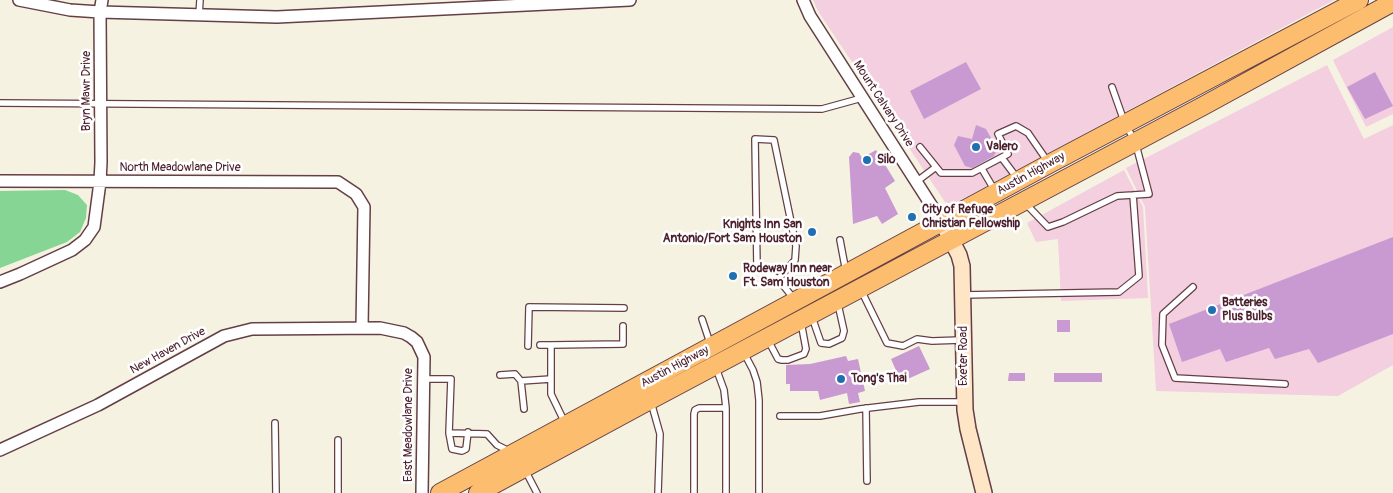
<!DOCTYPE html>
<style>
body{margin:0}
canvas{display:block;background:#f5f2e2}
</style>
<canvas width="1393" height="493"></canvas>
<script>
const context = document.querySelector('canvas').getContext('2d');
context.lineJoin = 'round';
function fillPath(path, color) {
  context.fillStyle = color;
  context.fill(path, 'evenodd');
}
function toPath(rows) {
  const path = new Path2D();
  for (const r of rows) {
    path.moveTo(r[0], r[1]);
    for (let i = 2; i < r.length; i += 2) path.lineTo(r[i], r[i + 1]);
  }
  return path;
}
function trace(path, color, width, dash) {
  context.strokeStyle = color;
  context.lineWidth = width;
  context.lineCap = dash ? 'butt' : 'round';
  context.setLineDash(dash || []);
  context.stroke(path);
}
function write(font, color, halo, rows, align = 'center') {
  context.font = font + ' Pangolin,sans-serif';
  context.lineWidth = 5;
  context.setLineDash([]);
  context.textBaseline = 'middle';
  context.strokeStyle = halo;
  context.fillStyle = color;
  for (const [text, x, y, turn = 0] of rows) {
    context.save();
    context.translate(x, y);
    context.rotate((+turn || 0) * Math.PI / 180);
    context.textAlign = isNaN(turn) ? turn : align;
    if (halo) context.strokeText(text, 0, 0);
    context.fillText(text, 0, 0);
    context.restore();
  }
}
fillPath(toPath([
 [813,0,1334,0,953,204,945,202,818,11],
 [1393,27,1393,114,1366,127,1333,60],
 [1327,65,1364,139,1393,125,1393,365,1338,396,1156,391,1145,207,1126,168],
 [1124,170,1143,207,1148,298,1061,301,1058,239,1036,242,1027,223]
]), '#f3cfdf');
fillPath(toPath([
 [65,190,78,195,87,205,86,218,80,232,67,242,0,268,0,191]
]), '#86d594');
fillPath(toPath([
 [966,62,981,89,924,119,910,91],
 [1375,72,1393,106,1365,119,1347,87],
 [976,125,986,129,997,149,994,156,972,168,965,166,954,145,958,136,972,139],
 [876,150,895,181,885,188,898,214,882,224,877,216,853,224,849,157,853,152,859,153,862,158],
 [1393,237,1393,334,1318,363,1309,349,1275,359,1269,348,1226,362,1220,349,1182,362,1169,324],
 [1057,320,1070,320,1070,332,1057,332],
 [919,346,930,369,901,382,891,359],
 [846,356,848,361,858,359,865,391,858,393,860,402,849,404,847,393,820,400,818,391,790,391,790,384,786,384,786,365,810,364],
 [1009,373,1025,373,1025,381,1008,381],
 [1054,373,1102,373,1102,382,1054,382]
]), '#c99ad1');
const lane = toPath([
 [199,15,200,0],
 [0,103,822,109,862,98],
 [920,147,941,173,972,173,1008,154,998,134,1016,126,1028,133,1048,162],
 [1002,158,1017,178],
 [982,169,995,191],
 [916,182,936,167],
 [1025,203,1048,227,1063,222,1117,196,1149,194,1135,141,1125,124,1112,87],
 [840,240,846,272],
 [778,279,795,260,796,246,774,140,755,139,757,267,778,279,795,300],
 [1193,287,1163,314,1162,345,1175,378,1285,384],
 [861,290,887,343,903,346,917,339,932,341,961,340],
 [963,295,1119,292,1139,276,1133,195],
 [812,317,821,343,829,344,842,338,844,331,838,304],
 [702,319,710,343],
 [768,340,778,359,782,360,788,360,804,354,806,349,801,322],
 [540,345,551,345],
 [528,346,529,307,624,308],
 [744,353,753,370,757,382,759,400,759,493],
 [716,368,724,390,726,408],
 [500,375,515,374,521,381],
 [423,379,451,379,449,433,487,434,497,445,509,451],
 [651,402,660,434,658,493],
 [866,408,867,481],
 [524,409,521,381,551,379],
 [780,416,820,416,860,409,919,402,965,402],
 [275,423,276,493],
 [565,423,551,394,551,345,623,344,623,326],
 [449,433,452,449,462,451,466,449,468,432],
 [525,470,537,493],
 [338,493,338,440],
 [694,493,694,414,695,410,699,408,726,408,726,493]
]);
const street = toPath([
 [19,0,70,10,100,12,277,17,630,0],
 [803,0,810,16,942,222],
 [0,181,338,182,356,194,364,207,362,327],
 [0,282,20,274,72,250,85,240,94,227,100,182,101,162,100,12,102,0],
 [0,450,98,405,224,336,252,329,380,328,404,333,411,337,417,342,424,357,422,493]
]);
const secondary = toPath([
 [942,222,959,255,962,266,965,410,968,429,984,493]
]);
const primary = toPath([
 [440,493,1049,164,1359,0],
 [478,493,650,400,1203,106,1393,2]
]);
trace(lane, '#643f46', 8);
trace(street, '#643f46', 14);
trace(secondary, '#643f46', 18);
trace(primary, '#643f46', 20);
trace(lane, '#fff', 5.5);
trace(street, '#fff', 11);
trace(secondary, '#fee5c5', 15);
trace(primary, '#fcbd6f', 18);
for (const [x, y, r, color] of [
 [976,147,5,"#1f6fb2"],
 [867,160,5,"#1f6fb2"],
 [912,217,5,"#1f6fb2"],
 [812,232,5,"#1f6fb2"],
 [733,276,5,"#1f6fb2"],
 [1212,310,5,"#1f6fb2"],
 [841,379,5,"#1f6fb2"]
]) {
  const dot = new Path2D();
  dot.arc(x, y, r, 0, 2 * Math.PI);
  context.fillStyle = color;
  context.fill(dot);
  trace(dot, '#fff', 2);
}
write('12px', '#4a1f2b', '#fff', [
 ["Bryn Mawr Drive",87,91,-90],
 ["Mount Calvary Drive",883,104,57],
 ["North Meadowlane Drive",180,168],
 ["Austin Highway",1031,174,-29],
 ["New Haven Drive",168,351,-29],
 ["Exeter Road",964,356,-90],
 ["Austin Highway",675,367,-28],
 ["East Meadowlane Drive",409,425,-90]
]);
write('bold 12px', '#4a1f2b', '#fff', [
 ["Valero",986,147],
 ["Silo",877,160],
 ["City of Refuge",922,210],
 ["Christian Fellowship",922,224],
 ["Knights Inn San",802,225,"right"],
 ["Antonio/Fort Sam Houston",802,239,"right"],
 ["Rodeway Inn near",743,269],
 ["Ft. Sam Houston",743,283],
 ["Batteries",1222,303],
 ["Plus Bulbs",1222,317],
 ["Tong's Thai",851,379]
], 'left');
</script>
